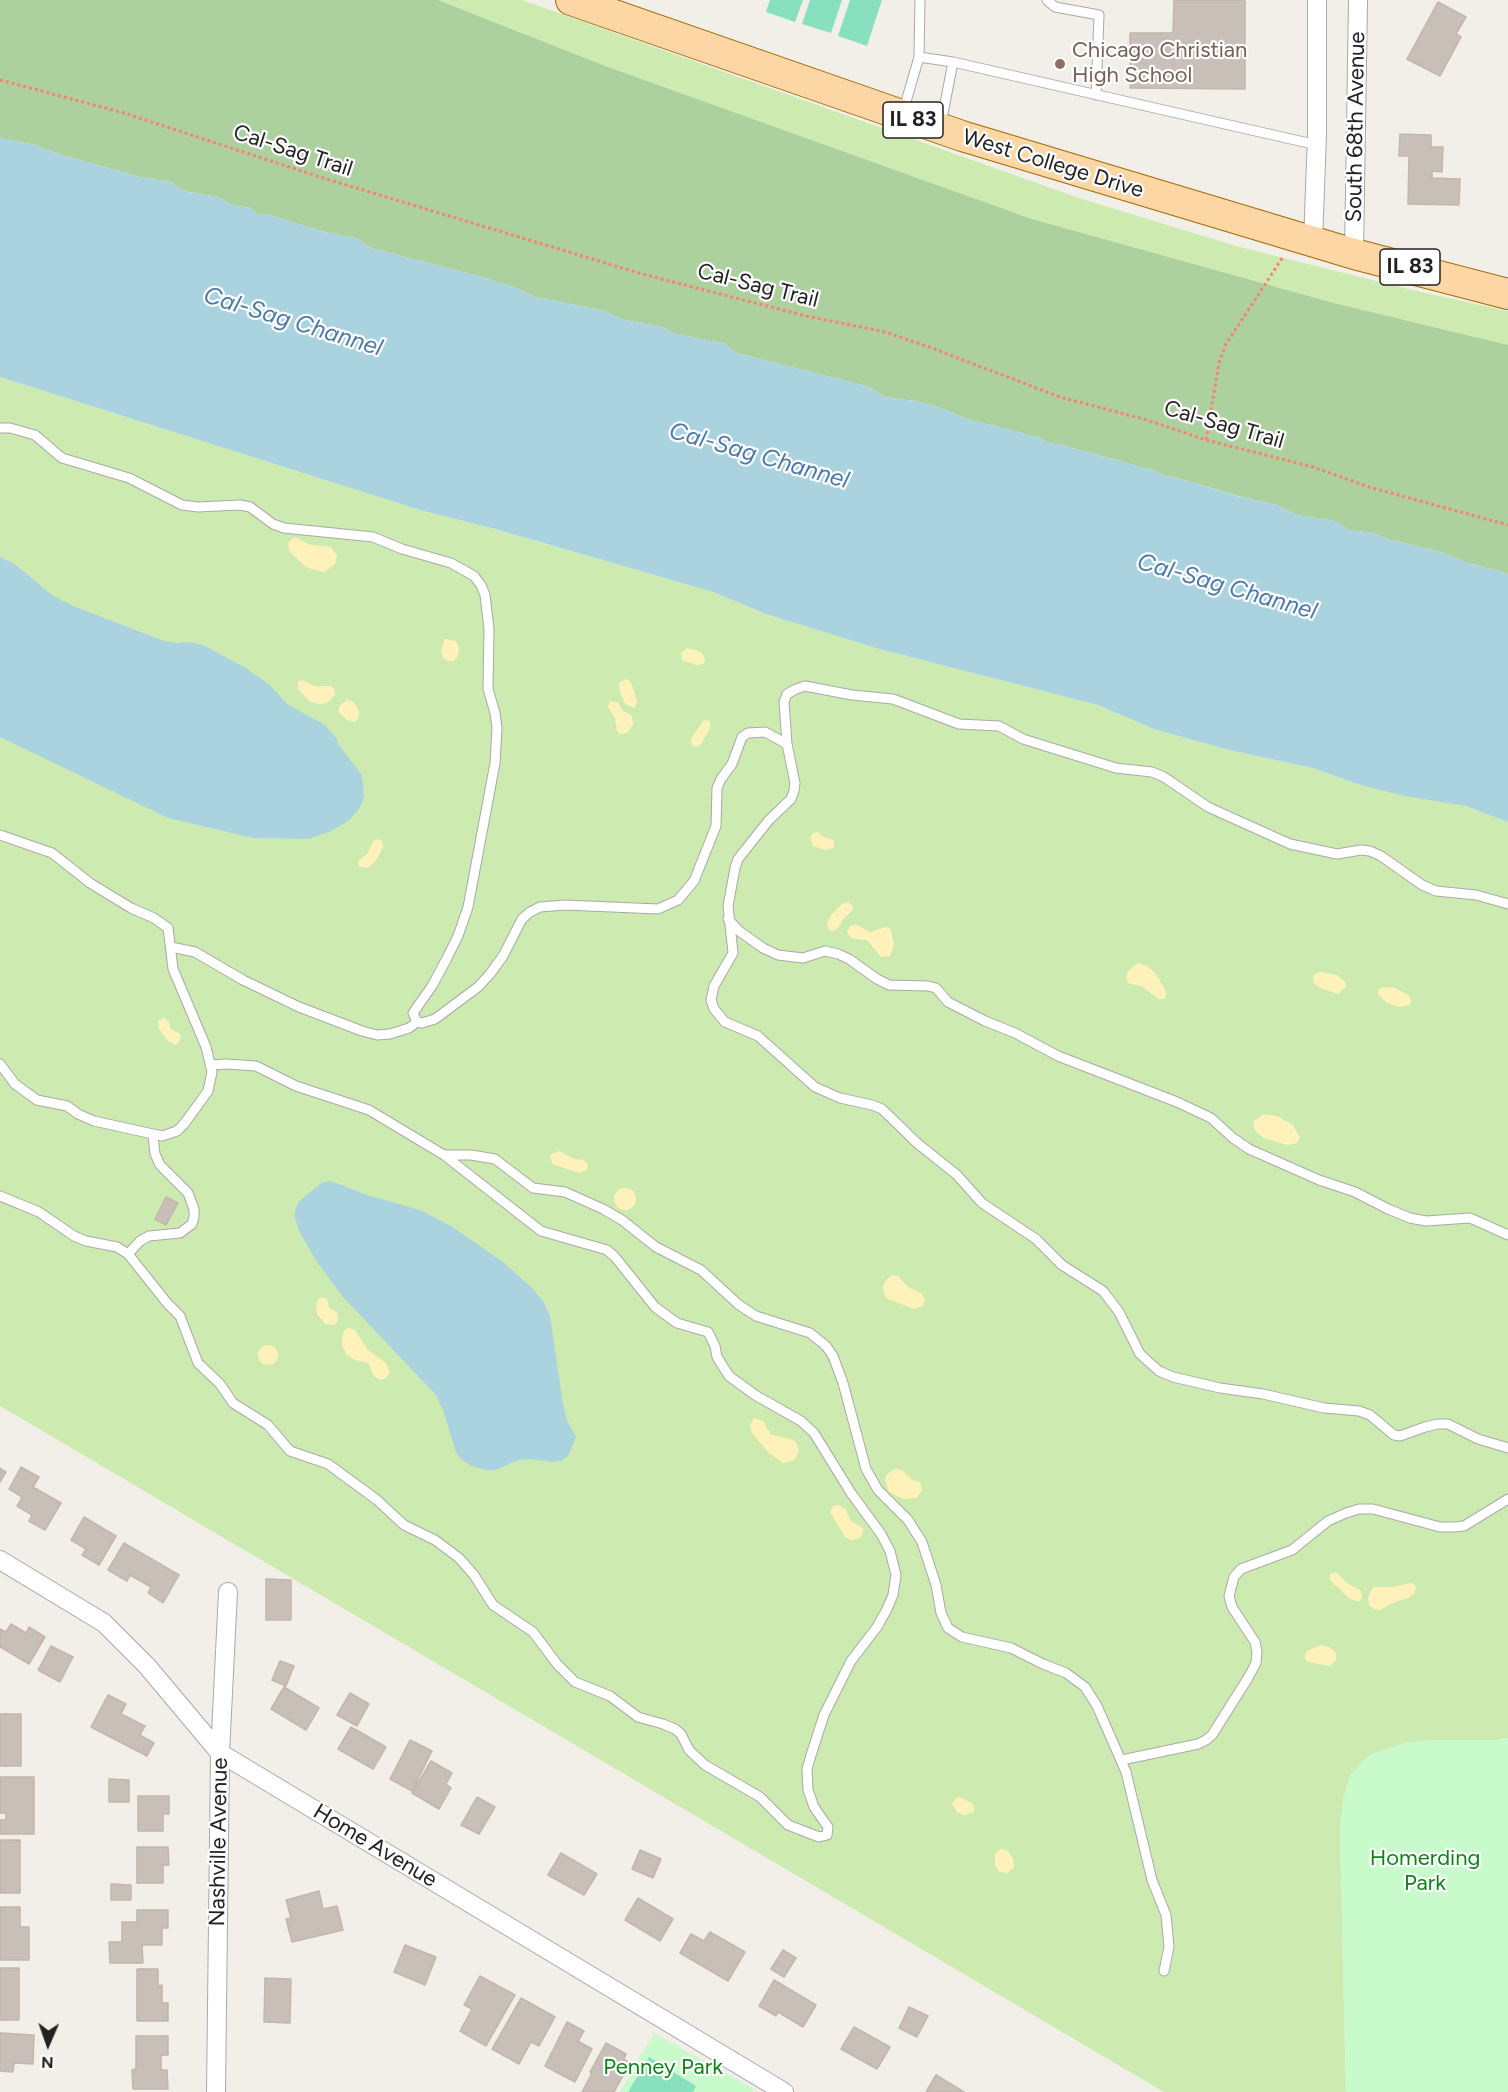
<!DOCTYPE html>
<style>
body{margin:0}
#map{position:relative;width:1508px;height:2092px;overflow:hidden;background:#f2efe9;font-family:Figtree,sans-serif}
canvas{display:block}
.north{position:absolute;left:18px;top:2014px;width:60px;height:60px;-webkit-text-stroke:4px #fff;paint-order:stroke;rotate:182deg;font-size:16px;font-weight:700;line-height:24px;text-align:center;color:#222}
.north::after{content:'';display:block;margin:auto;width:21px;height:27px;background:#222;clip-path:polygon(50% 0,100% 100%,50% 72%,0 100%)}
</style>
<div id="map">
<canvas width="1508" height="2092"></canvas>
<div class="north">N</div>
</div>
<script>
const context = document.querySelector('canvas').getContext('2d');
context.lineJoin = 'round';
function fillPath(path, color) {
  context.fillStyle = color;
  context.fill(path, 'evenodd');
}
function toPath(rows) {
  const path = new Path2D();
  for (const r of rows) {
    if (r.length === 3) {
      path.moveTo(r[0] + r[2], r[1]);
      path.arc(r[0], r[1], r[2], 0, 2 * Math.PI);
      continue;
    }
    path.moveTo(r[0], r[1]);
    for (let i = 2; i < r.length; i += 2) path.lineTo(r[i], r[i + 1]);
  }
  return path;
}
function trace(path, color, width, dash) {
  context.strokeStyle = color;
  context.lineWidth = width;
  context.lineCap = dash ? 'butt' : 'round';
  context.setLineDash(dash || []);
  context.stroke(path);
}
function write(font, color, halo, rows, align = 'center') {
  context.font = font + ' Figtree,sans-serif';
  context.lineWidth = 4.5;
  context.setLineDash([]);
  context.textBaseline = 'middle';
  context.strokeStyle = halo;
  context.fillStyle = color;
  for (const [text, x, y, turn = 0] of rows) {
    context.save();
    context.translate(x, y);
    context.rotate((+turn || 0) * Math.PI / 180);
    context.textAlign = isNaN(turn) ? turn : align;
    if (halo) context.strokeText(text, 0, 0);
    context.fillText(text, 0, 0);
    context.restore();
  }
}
fillPath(toPath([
 [438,0,522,0,1079,198,1236,246,1412,290,1508,311,1508,345,1334,303,1032,219,608,67],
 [0,377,420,510,494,529,713,592,766,614,879,649,1098,705,1154,729,1225,749,1313,768,1357,784,1466,806,1508,822,1508,1738,1498,1740,1435,1740,1404,1743,1351,1774,1344,1796,1340,1827,1346,2092,1164,2092,0,1406]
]), '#cdebb0');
fillPath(toPath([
 [0,0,438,0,608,67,1032,219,1334,303,1508,345,1508,574,1465,562,1444,553,1387,539,1373,533,1348,530,1335,521,1297,515,1277,505,1242,497,1177,478,1165,476,1152,470,1062,445,1048,443,1041,438,967,419,941,408,915,401,884,397,870,387,736,353,726,344,672,333,665,328,620,319,605,311,535,297,519,289,489,279,371,248,358,239,321,231,269,215,257,214,250,208,232,205,218,197,183,191,171,182,139,177,62,155,35,145,0,138]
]), '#add19e');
fillPath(toPath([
 [294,537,311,545,331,547,337,556,335,564,324,572,311,569,305,566,289,551,288,543],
 [445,639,456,641,459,647,458,656,454,661,448,661,443,658,441,650],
 [687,648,696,650,703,654,705,660,704,664,697,665,682,660,681,653],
 [626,679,630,681,634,691,637,702,634,708,625,704,620,692,619,683],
 [302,680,315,686,331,686,335,690,335,695,327,703,319,704,310,702,298,689,298,682],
 [347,700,354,702,359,711,359,717,355,722,347,720,338,711,340,706],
 [610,701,618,703,623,711,632,716,633,725,627,733,621,734,617,731,615,718,608,707],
 [704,720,710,721,710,728,701,744,697,747,693,746,691,742,692,737],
 [818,832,823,837,834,840,834,848,825,850,813,846,810,838,813,833],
 [378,839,382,841,383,847,377,859,368,868,359,867,358,861,367,854,373,842],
 [848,902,853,906,852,911,844,918,838,928,833,931,829,930,827,922,831,915,842,904],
 [851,925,857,925,870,932,886,927,890,928,894,944,890,956,881,957,867,940,854,939,849,936,847,931],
 [1138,963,1148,966,1156,974,1166,992,1165,999,1159,999,1141,986,1128,983,1126,977,1128,971],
 [1320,972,1337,975,1345,982,1346,987,1338,994,1320,988,1314,983,1313,978,1315,974],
 [1384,987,1395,988,1408,995,1411,1000,1410,1005,1399,1007,1387,1003,1378,994,1379,989],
 [164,1018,169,1022,171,1029,180,1034,181,1039,176,1045,168,1041,159,1029,158,1021],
 [1264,1114,1277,1116,1293,1125,1300,1138,1297,1143,1287,1145,1264,1138,1256,1132,1253,1125,1254,1121],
 [559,1151,574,1159,584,1160,588,1165,587,1170,579,1173,552,1164,550,1155],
 [625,1199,11],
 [892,1275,898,1276,908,1287,921,1293,925,1299,923,1306,914,1309,888,1299,885,1296,883,1286,887,1279],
 [322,1297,327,1299,329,1308,337,1312,338,1320,335,1325,325,1324,317,1314,316,1304,318,1300],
 [348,1328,355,1330,368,1350,386,1363,390,1372,386,1378,380,1380,374,1376,368,1363,355,1360,347,1355,342,1345,342,1337,344,1331],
 [268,1355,10],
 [754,1418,763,1421,771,1435,791,1439,796,1442,799,1451,794,1460,783,1463,768,1452,752,1433,750,1425],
 [895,1469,902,1470,912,1480,920,1482,922,1490,917,1498,904,1499,889,1492,885,1480,887,1474],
 [838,1505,845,1509,851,1521,863,1528,863,1533,860,1538,851,1540,845,1537,830,1512,833,1506],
 [1336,1572,1347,1583,1361,1591,1362,1597,1360,1601,1356,1601,1349,1598,1330,1580,1330,1574],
 [1411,1583,1414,1584,1416,1588,1414,1594,1408,1598,1397,1601,1380,1610,1374,1609,1369,1605,1368,1597,1373,1587,1392,1587],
 [1321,1645,1329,1647,1336,1653,1336,1660,1330,1666,1308,1662,1305,1659,1305,1654,1309,1650],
 [959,1797,973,1804,974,1812,964,1815,957,1812,952,1804,955,1799],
 [1000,1849,1007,1850,1013,1858,1014,1867,1008,1873,999,1872,995,1865,995,1854]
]), '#fff1ba');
fillPath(toPath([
 [1508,1738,1508,2092,1346,2092,1340,1827,1344,1796,1351,1774,1369,1755,1404,1743,1435,1740,1498,1740],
 [654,2033,754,2089,753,2092,620,2092]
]), '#c8facc');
fillPath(toPath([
 [770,0,803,0,795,22,766,12],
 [810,0,842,0,831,33,802,24],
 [850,0,882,0,867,46,838,36],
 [649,2057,696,2086,693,2092,628,2092]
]), '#88e0be');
fillPath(toPath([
 [0,138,35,145,62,155,139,177,171,182,183,191,218,197,232,205,250,208,257,214,269,215,321,231,358,239,371,248,489,279,519,289,535,297,605,311,620,319,665,328,673,333,726,344,736,353,870,387,884,397,915,401,941,408,967,419,1041,438,1048,443,1062,445,1152,470,1165,476,1177,478,1241,497,1277,505,1297,515,1336,521,1348,530,1373,533,1387,539,1444,553,1465,562,1508,574,1508,822,1466,806,1405,796,1357,784,1313,768,1225,749,1154,729,1098,705,879,649,766,614,713,592,495,529,420,510,0,377],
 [0,557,16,565,52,595,73,606,164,641,177,643,188,642,203,645,246,668,271,686,287,704,325,725,337,739,338,744,362,775,364,798,359,809,348,821,329,832,309,839,253,838,168,818,0,737],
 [331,1181,367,1195,420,1210,451,1226,503,1262,532,1288,543,1301,550,1316,563,1404,567,1420,576,1437,568,1456,561,1461,552,1462,530,1459,519,1460,495,1470,486,1470,471,1466,461,1459,456,1452,443,1410,436,1395,343,1297,317,1262,300,1233,295,1219,295,1210,299,1201,323,1182]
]), '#aad3df');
const building = toPath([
 [1174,0,1245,0,1245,89,1130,88,1130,33,1173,33,1174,0],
 [1438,2,1466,17,1456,34,1461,37,1440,76,1407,59,1438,2],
 [1400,134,1431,135,1431,147,1443,147,1442,172,1432,171,1432,178,1460,179,1459,205,1408,204,1409,156,1399,156,1400,134],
 [166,1197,178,1203,166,1225,155,1219,166,1197],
 [21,1467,39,1477,33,1487,61,1503,45,1530,29,1521,32,1515,17,1506,22,1497,9,1489,21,1467],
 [0,1468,6,1472,0,1482,0,1468],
 [84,1517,116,1536,99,1565,82,1555,86,1549,71,1540,84,1517],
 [124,1543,179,1575,163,1603,148,1593,151,1587,130,1575,127,1581,108,1570,124,1543],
 [266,1579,291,1580,291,1620,266,1620,266,1579],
 [11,1624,26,1633,29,1627,45,1637,29,1664,0,1647,0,1629,6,1632,11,1624],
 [51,1646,73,1657,60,1682,38,1670,51,1646],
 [280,1661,294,1666,286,1686,272,1680,280,1661],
 [284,1687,319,1708,306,1730,271,1709,284,1687],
 [350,1693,369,1704,357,1726,337,1715,350,1693],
 [108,1695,126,1704,121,1714,145,1726,140,1735,154,1743,147,1756,91,1727,108,1695],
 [0,1714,21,1714,21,1766,0,1766,0,1714],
 [351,1727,386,1747,373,1769,338,1749,351,1727],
 [410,1740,432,1751,412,1791,390,1779,410,1740],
 [431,1761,452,1773,446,1784,451,1788,439,1809,412,1793,431,1761],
 [0,1777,34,1777,34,1834,0,1834,0,1820,6,1820,6,1813,0,1813,0,1777],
 [109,1779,129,1780,129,1802,109,1802,109,1779],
 [138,1796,169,1796,169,1814,163,1814,163,1831,138,1831,138,1796],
 [477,1797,495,1807,479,1834,461,1825,477,1797],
 [0,1840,20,1840,20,1893,0,1893,0,1840],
 [137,1847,168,1847,169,1865,163,1865,163,1883,137,1883,137,1847],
 [640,1850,661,1859,653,1878,632,1869,640,1850],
 [561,1853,597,1874,584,1895,548,1875,561,1853],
 [111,1884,131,1885,131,1900,111,1900,111,1884],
 [319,1891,323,1909,337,1906,343,1930,292,1942,286,1919,291,1918,286,1900,319,1891],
 [638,1898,673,1919,660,1941,625,1920,638,1898],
 [0,1907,20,1907,20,1927,29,1927,29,1960,0,1960,0,1907],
 [137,1910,168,1910,168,1928,162,1928,162,1945,142,1945,143,1963,110,1963,109,1942,122,1942,122,1922,137,1922,137,1910],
 [710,1932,745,1952,728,1981,680,1953,691,1934,704,1941,710,1932],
 [405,1945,436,1957,425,1985,394,1972,405,1945],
 [783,1950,796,1958,784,1977,771,1969,783,1950],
 [0,1968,19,1968,19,2020,0,2020,0,1968],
 [137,1969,158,1969,158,1986,162,1985,162,2003,168,2003,168,2021,137,2021,137,1969],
 [480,1976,515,1995,486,2046,460,2031,472,2009,464,2005,480,1976],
 [265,1978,291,1979,290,2023,264,2022,265,1978],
 [774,1980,816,2005,803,2027,778,2012,776,2016,759,2006,774,1980],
 [521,1998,555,2017,539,2046,531,2042,519,2064,492,2049,521,1998],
 [909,2007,928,2016,917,2037,899,2028,909,2007],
 [567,2022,584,2031,578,2041,592,2049,575,2082,545,2066,567,2022],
 [854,2027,890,2047,877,2069,841,2049,854,2027],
 [0,2033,34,2035,33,2064,14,2063,13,2072,0,2071,0,2033],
 [136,2036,168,2036,168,2055,161,2055,161,2070,167,2070,168,2089,133,2089,132,2070,136,2069,136,2036],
 [606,2043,626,2054,624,2059,630,2063,614,2092,582,2092,592,2073,590,2072,606,2043],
 [936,2075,964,2092,926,2092,936,2075]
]);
fillPath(building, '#c7bfb8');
trace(building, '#c4b6ab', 1.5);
const service = toPath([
 [1047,0,1055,7,1099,15,1096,95],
 [919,57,953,62],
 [903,112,919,57,920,0],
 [941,124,953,62,1317,145],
 [0,428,10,428,35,435,62,458,129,478,182,505,198,507,240,505,250,507,273,524,284,528,373,537,402,549,451,563,474,576,481,585,485,595,489,629,488,689,495,713,497,728,495,763,468,907,458,936,446,960,432,986,413,1013,417,1022,422,1023,435,1019,478,987,490,974,503,956,522,919,530,912,540,907,565,905,658,909,678,900,694,881,716,826,717,788,721,779,732,764,742,737,748,733,765,732,787,744],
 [0,835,52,853,90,883,131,908,154,918,168,928,173,969,206,1047,212,1072,208,1091,184,1124,177,1131,162,1136,94,1121,78,1114,67,1106,37,1100,15,1084,0,1064],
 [1508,904,1476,895,1436,891,1422,885,1381,856,1370,851,1361,850,1337,854,1290,844,1208,807,1164,777,1152,772,1116,768,1023,739,999,726,959,724,893,699,852,695,805,686,796,689,787,694,784,702,787,744,795,783,794,791,791,799,769,820,738,859,735,868,728,906,733,953,714,986,711,1000,714,1009,725,1022,758,1036,815,1087,840,1098,872,1105,882,1109,917,1143,957,1175,982,1203,1036,1239,1062,1265,1103,1291,1119,1312,1140,1354,1159,1371,1173,1377,1220,1388,1263,1394,1324,1408,1359,1411,1370,1415,1394,1435,1400,1436,1425,1427,1438,1424,1448,1424,1478,1439,1508,1448],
 [728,919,739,931,763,948,778,955,803,958,825,951,838,954,849,959,877,979,889,985,928,986,936,988,948,1002,985,1021,1015,1033,1058,1056,1177,1102,1211,1118,1233,1138,1249,1149,1319,1180,1355,1192,1388,1209,1410,1218,1426,1221,1470,1218,1508,1235],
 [171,947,195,952,243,980,299,1007,362,1031,377,1035,390,1034,409,1028,417,1022],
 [444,1155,471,1155,495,1159,533,1188,565,1192,603,1209,622,1220,656,1247,701,1270,739,1305,756,1316,810,1333,826,1346,833,1356,843,1383,866,1469,878,1490,908,1520,922,1542,936,1585,941,1613,948,1628,962,1637,1011,1648,1043,1664,1066,1673,1085,1687,1097,1706,1126,1772,1152,1880,1166,1915,1169,1947,1164,1971],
 [0,1196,39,1212,74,1236,86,1241,117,1247,128,1254,167,1303,180,1316,198,1363,220,1384,233,1403,268,1425,290,1451,328,1464,377,1500,404,1525,435,1540,459,1558,474,1575,493,1605,533,1632,557,1664,575,1682,610,1696,638,1717,663,1724,675,1729,681,1734,689,1750,705,1765,760,1797,788,1825,819,1837,827,1835,828,1827,814,1807,808,1790,807,1769,811,1755,824,1715,851,1661,877,1627,887,1609,893,1595,896,1575,890,1551,881,1534,851,1493,814,1433,801,1421,755,1395,729,1376,717,1357,715,1346,708,1332,677,1323,655,1307,615,1257,607,1250,541,1231,444,1155,369,1110,296,1086,256,1066,226,1064,211,1065],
 [128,1254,140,1241,149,1236,180,1233,192,1224,194,1217,194,1209,188,1193,160,1165,155,1154,153,1136],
 [1122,1760,1198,1744,1206,1740,1212,1735,1248,1678,1256,1663,1257,1652,1255,1642,1232,1607,1229,1596,1234,1577,1241,1569,1292,1550,1328,1521,1346,1513,1359,1509,1373,1509,1440,1527,1454,1527,1464,1526,1508,1499]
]);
const minor = toPath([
 [1313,242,1317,135,1317,0],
 [1354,254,1358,0],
 [0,1560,104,1623,147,1666,220,1753,784,2092],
 [216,2092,220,1753,228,1592]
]);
const primary = toPath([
 [571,0,962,136,1354,254,1508,294]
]);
trace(service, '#a9a9a9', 11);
trace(minor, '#a9a9a9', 20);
trace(primary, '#a06b00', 32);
trace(toPath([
 [0,80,124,113,323,178,642,274,806,316,885,332,929,347,1060,397,1147,420,1206,440,1313,467,1369,487,1508,525],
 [1206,440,1219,363,1226,344,1283,257]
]), '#fa8072', 3, [3, 3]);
trace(service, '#fff', 9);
trace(minor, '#fff', 18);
trace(primary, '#fcd6a4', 30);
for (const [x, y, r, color] of [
 [1060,64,6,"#8d6e63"]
]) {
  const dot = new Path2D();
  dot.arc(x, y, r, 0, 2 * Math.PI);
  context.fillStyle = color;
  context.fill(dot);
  trace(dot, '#fff', 2);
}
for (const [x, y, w] of [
 [913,120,60],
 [1410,267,60]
]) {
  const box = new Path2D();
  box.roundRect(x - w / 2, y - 18, w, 36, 4.5);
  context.fillStyle = '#fff';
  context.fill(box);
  trace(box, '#222', 1.5);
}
write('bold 21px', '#222', null, [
 ["IL 83",913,120],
 ["IL 83",1410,267]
]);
write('22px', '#785e54', '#fff', [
 ["Chicago Christian",1072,51],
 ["High School",1072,76]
], 'left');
write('22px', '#222', '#fff', [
 ["South 68th Avenue",1356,127,-89],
 ["Cal-Sag Trail",293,151,18],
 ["West College Drive",1053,164,17],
 ["Cal-Sag Trail",758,286,14],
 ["Cal-Sag Trail",1224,425,16],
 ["Nashville Avenue",219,1842,-89],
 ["Home Avenue",375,1846,31]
]);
write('22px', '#0c8416', '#fff', [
 ["Homerding",1425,1859],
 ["Park",1425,1884],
 ["Penney Park",663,2068]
]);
write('italic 24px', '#4a7aab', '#fff', [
 ["Cal-Sag Channel",293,322,17],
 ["Cal-Sag Channel",759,456,16],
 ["Cal-Sag Channel",1227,587,16]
]);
</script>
